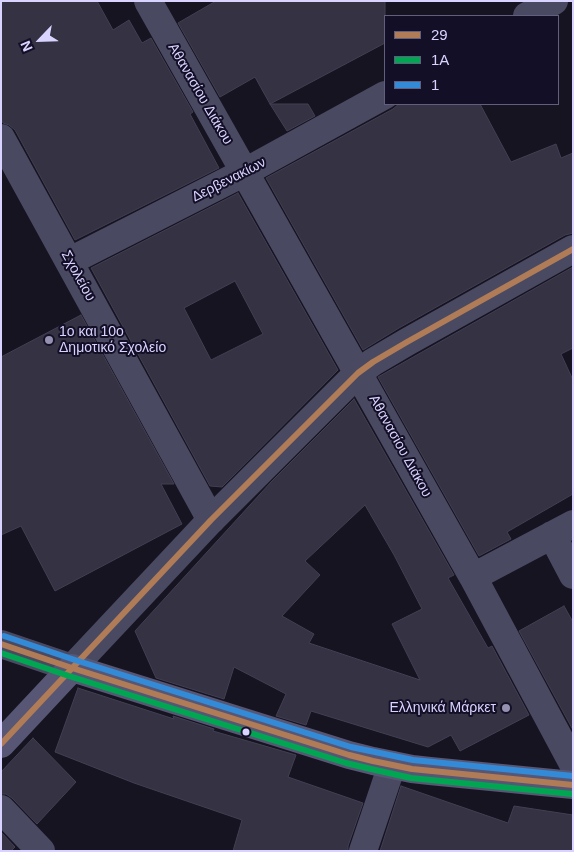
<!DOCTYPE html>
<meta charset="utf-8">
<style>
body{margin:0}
#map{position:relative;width:574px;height:852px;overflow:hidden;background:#161421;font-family:Helvetica,sans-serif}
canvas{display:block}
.frame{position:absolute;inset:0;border:2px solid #d9d4ff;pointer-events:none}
.legend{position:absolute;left:384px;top:15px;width:175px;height:90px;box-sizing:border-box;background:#130f26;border:1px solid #625e7d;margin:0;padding:6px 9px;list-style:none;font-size:15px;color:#d9d4ff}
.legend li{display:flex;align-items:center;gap:10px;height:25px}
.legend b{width:25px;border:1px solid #625e7d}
.north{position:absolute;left:15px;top:15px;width:50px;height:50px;-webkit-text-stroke:4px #130f26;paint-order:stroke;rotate:246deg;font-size:14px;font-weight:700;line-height:20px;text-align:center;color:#d9d4ff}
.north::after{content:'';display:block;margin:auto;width:18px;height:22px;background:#d9d4ff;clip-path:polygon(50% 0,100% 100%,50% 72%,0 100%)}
</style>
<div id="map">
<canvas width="574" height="852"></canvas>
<div class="frame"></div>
<ul class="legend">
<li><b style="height:6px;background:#b07c57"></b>29</li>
<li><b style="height:6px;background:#00a651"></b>1Α</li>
<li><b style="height:6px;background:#338bd7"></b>1</li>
</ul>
<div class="north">N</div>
</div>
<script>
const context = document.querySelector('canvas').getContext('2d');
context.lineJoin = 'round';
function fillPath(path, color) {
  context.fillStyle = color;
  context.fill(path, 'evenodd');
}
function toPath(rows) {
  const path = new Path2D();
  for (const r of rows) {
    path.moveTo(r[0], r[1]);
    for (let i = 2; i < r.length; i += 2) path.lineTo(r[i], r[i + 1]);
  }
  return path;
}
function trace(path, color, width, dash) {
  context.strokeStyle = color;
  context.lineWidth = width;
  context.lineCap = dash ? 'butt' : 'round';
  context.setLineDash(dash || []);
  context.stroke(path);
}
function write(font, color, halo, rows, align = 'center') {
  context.font = font + ' Helvetica,sans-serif';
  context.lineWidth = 4;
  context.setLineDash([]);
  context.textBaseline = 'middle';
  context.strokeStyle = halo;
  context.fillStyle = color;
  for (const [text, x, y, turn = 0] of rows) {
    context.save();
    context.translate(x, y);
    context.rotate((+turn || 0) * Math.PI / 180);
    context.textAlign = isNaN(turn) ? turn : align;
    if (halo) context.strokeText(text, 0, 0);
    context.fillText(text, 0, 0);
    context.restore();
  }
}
const building = toPath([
 [1,1,97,1,113,30,129,20,142,43,151,38,193,112,190,114,219,168,75,240,15,130,9,125,3,123,1,119,1,1],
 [216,1,385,1,385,43,270,104,255,77,220,97,178,23,216,1],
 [270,104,308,104,315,116,287,131,270,104],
 [399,104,480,104,511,162,556,144,561,158,573,153,573,233,565,235,399,328,363,350,266,178,393,109,399,104],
 [238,193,338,370,222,487,210,486,91,268,238,193],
 [235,281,263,334,211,360,184,308,235,281],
 [573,267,573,348,561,354,573,380,573,494,507,532,511,539,479,556,378,377,415,356,573,267],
 [81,315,174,484,161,484,182,524,55,591,21,526,1,535,1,357,81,315],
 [354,399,454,575,448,578,488,648,492,646,529,715,460,751,451,735,428,747,311,711,306,725,276,716,286,694,234,667,224,699,156,678,135,631,271,482,354,399],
 [365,505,394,555,422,609,392,624,420,680,309,643,314,634,282,616,320,575,305,561,365,505],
 [564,606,573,622,573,730,519,631,564,606],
 [78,688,174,719,173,716,214,729,213,731,296,755,288,777,363,803,348,846,348,851,233,851,242,820,134,783,55,752,78,688],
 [33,738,76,782,37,824,12,798,6,794,1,794,1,772,33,738],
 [401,786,508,823,514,806,573,815,573,851,380,851,401,786],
 [1,832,15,847,11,851,1,851,1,832]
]);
fillPath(building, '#343243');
trace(building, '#433f54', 1);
trace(toPath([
 [1,138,211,520]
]), '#4a4962', 28);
trace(toPath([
 [148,1,473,577,573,764],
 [527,16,554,1],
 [70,261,245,172,385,95],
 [552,535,573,575],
 [473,577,573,524],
 [363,851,392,765]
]), '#4a4962', 28);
trace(toPath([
 [1,644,72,668,211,520,358,373,373,362,407,342,573,249],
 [1,809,41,851]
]), '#4a4962', 28);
trace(toPath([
 [1,744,72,668,349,755,373,761,412,769,430,771,573,785]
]), '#575674', 28);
trace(toPath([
 [1,644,72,668,349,755,373,761,412,769,573,785],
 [1,744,211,520,358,373,373,362,407,342,573,249]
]), '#b07c57', 6);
trace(toPath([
 [1,653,69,676,346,763,371,769,411,778,572,794]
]), '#00a651', 6);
trace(toPath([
 [4,636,75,660,351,747,375,752,413,760,573,776]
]), '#338bd7', 6);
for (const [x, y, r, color] of [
 [49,340,5,"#9591b1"],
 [506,708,5,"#9591b1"],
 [246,732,4.5,"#d9d4ff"]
]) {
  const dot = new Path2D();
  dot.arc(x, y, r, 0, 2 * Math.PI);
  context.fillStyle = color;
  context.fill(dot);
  trace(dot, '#130f26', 2);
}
write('14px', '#d9d4ff', '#130f26', [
 ["Αθανασίου Διάκου",200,94,60],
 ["Δερβενακίων",229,180,-27],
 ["Σχολείου",78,276,61],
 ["Αθανασίου Διάκου",400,446,61]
]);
write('14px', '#d9d4ff', '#130f26', [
 ["1ο και 10ο",59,332],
 ["Δημοτικό Σχολείο",59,348],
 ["Ελληνικά Μάρκετ",496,708,"right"]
], 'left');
</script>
